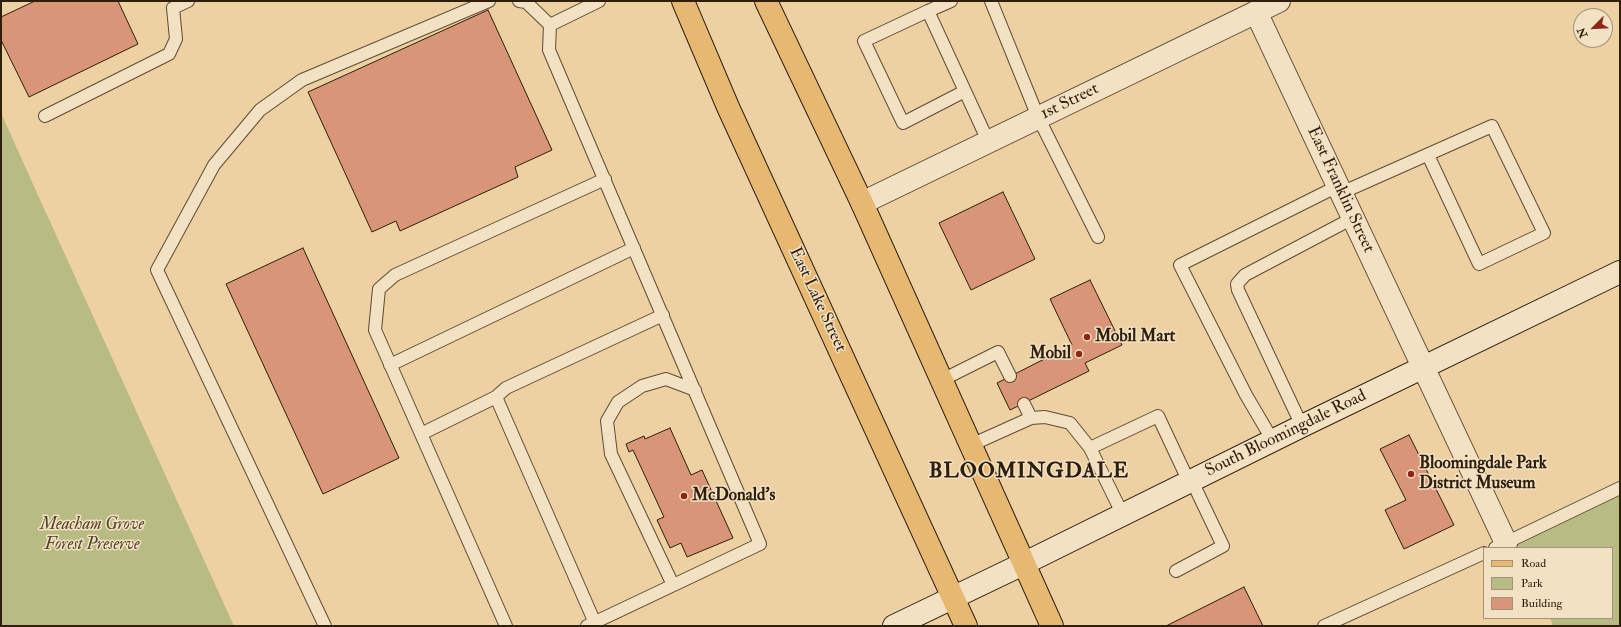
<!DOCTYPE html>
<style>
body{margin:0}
#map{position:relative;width:1621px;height:627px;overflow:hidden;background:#edd1a3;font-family:"IM FELL Double Pica",serif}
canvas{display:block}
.frame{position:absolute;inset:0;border:2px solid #2e1e0c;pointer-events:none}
.legend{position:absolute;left:1483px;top:547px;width:130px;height:72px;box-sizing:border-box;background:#f3e1c3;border:1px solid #a4937a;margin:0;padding:5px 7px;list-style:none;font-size:12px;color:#2e1e0c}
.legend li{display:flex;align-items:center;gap:8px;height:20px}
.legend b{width:20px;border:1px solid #a4937a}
.north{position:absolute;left:1573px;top:8px;width:40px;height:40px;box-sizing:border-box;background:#f3e1c3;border:1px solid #a4937a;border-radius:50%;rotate:246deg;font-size:11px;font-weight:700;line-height:16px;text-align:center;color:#2e1e0c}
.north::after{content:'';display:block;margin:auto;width:14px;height:18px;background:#8f2418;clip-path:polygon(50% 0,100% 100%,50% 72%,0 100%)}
</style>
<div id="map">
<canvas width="1621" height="627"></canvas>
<div class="frame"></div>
<ul class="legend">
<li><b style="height:5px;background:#e6b872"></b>Road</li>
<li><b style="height:11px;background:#b9bb84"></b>Park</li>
<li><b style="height:11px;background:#d99578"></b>Building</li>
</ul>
<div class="north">N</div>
</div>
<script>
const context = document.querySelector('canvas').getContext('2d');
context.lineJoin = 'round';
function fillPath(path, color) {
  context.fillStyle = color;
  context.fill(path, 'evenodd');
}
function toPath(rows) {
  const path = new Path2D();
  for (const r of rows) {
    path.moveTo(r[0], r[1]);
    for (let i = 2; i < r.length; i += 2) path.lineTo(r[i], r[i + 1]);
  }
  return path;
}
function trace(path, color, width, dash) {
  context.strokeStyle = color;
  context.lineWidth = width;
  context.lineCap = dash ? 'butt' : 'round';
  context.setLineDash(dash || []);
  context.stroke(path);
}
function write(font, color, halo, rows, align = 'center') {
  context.font = font + ' "IM FELL Double Pica",serif';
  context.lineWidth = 3;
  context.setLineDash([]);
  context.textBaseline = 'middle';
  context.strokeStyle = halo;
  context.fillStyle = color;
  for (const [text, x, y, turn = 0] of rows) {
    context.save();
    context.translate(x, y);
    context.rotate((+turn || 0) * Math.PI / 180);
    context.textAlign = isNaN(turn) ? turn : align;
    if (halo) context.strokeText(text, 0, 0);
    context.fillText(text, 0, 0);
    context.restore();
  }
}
fillPath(toPath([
 [1,113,37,193,234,626,1,626],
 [1620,496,1620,626,1553,626,1550,618,1612,618,1612,548,1516,548,1515,546]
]), '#b9bb84');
const building = toPath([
 [35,1,118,1,138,44,29,97,1,40,1,17,35,1],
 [488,10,552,150,515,167,518,177,400,231,396,221,372,232,308,92,488,10],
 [1003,192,1035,259,971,290,939,223,1003,192],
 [303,248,399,458,323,494,226,284,303,248],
 [1090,280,1122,345,1085,363,1089,371,1010,410,997,383,1072,345,1050,299,1090,280],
 [670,428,691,475,702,470,733,538,687,557,681,543,670,548,657,520,664,517,633,450,629,452,626,444,644,436,645,439,670,428],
 [1409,435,1454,525,1404,549,1385,510,1406,500,1380,449,1409,435],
 [1244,587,1263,626,1166,626,1244,587]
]);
fillPath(building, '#d99578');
trace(building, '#2e1e0c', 1);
const service = toPath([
 [519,1,526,2,550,25],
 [991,1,1038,117,1098,237],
 [928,11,951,1],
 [965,91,903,123,864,41,928,11,988,141],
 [45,116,169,54,176,39,173,8,188,1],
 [1341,193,1492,126,1544,233,1479,264,1428,155],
 [390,365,634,248],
 [942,380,998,352,1010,376],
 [1024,404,1031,418],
 [1302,426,1238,290,1237,284,1245,275,1353,218],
 [421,434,496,397],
 [1273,441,1246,395,1180,265,1338,186],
 [971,445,1031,418,1045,417,1070,423,1090,448],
 [1123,515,1090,448,1158,416,1189,482],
 [1495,548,1620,488],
 [1176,571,1223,546,1192,481],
 [673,585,611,454,607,421,618,402,642,386,666,379,695,390],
 [595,623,496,397,506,388,663,315],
 [325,626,157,270,214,165,260,110,302,80,489,1],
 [506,626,375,330,379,289,395,275,605,179],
 [587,626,760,544,549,50,550,25,599,1],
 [1324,626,1484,553]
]);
const minor = toPath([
 [1256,12,1506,543],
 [862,203,1279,1]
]);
const secondary = toPath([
 [894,626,1023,564,1302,426,1620,272]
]);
const primary = toPath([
 [683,1,728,107,966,626],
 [766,1,862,203,1052,626]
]);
trace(service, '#5e4b32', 14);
trace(minor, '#5e4b32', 24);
trace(secondary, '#2e1e0c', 24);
trace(primary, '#2e1e0c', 24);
trace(service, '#f3e1c3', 12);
trace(minor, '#f3e1c3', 22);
trace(secondary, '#f3e1c3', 22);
trace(primary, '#e6b872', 22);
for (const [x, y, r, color] of [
 [1087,337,4,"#8f2418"],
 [1079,354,4,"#8f2418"],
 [1411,474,4,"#8f2418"],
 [684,496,4,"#8f2418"]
]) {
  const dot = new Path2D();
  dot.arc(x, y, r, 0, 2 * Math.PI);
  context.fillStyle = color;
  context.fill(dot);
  trace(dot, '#f3e1c3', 1.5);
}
write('17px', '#2e1e0c', '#f3e1c3', [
 ["1st Street",1070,102,-26],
 ["East Franklin Street",1340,190,65],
 ["East Lake Street",817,300,65],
 ["South Bloomingdale Road",1286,434,-26]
]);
write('bold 17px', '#2e1e0c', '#f3e1c3', [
 ["Mobil Mart",1095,337],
 ["Mobil",1071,354,"right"],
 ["Bloomingdale Park",1419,464],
 ["District Museum",1419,484],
 ["McDonald's",692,496]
], 'left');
write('italic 17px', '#51452a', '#f3e1c3', [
 ["Meacham Grove",92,525],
 ["Forest Preserve",92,545]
]);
context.letterSpacing = '1px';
write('bold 21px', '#2e1e0c', '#f3e1c3', [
 ["BLOOMINGDALE",1029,472]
]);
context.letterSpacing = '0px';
</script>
